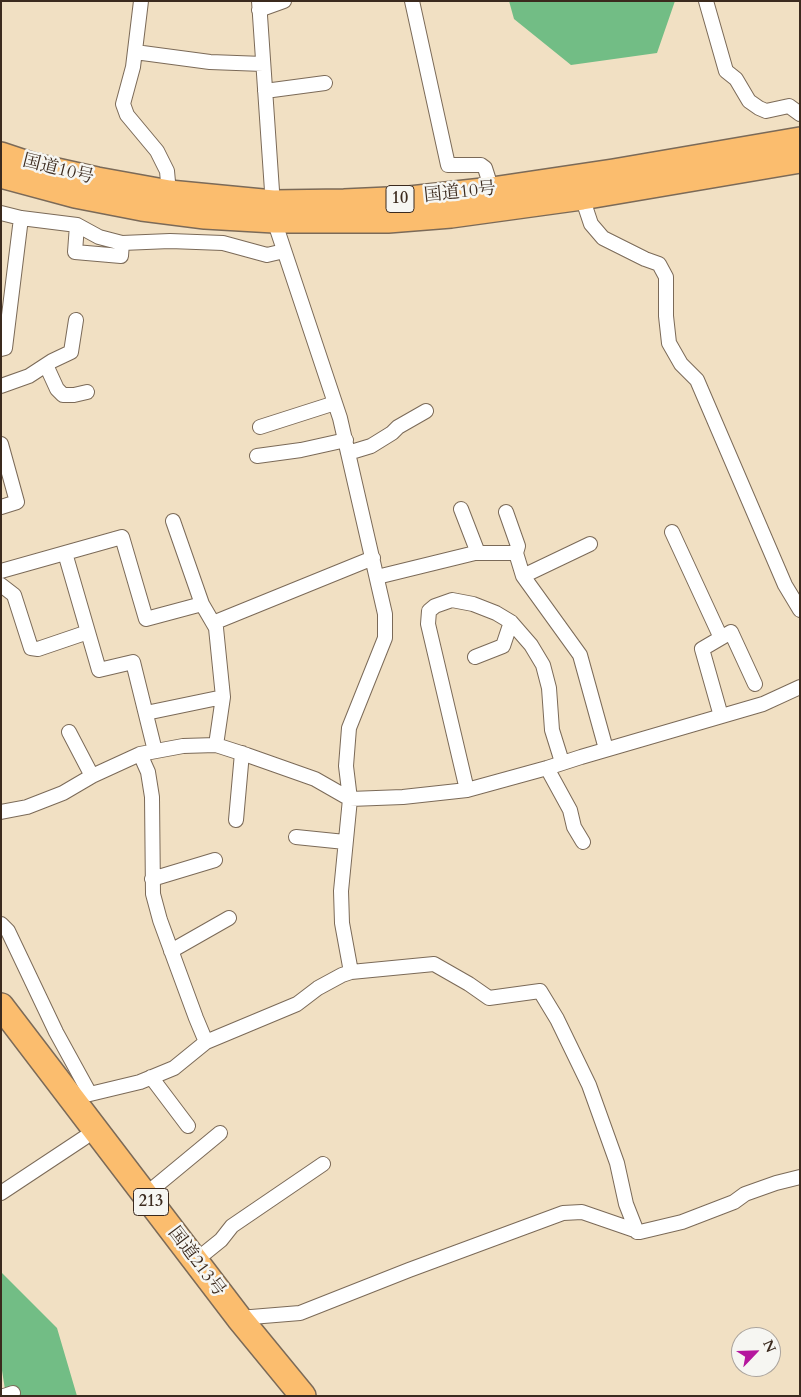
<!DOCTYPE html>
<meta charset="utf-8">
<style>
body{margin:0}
#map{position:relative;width:801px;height:1397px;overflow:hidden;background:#f1e0c3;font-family:Cardo,serif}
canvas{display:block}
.frame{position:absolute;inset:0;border:2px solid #3b2a1e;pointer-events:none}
.north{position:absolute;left:731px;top:1327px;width:50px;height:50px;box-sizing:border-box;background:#f6f6f2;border:1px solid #aba49d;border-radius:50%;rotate:66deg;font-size:14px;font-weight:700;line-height:20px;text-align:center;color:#3b2a1e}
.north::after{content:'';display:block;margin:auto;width:18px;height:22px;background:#b5179e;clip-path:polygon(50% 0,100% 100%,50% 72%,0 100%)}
</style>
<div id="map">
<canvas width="801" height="1397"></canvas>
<div class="frame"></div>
<div class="north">N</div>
</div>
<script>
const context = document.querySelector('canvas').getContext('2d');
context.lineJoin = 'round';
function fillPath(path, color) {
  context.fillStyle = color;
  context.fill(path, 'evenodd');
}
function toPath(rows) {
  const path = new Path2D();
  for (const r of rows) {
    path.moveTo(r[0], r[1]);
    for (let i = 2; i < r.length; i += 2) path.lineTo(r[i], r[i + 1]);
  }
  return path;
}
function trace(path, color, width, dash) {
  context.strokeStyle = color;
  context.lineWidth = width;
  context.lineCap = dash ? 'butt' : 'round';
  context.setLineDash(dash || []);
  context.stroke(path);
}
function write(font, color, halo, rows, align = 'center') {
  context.font = font + ' Cardo,"Noto Serif JP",serif';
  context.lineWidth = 5;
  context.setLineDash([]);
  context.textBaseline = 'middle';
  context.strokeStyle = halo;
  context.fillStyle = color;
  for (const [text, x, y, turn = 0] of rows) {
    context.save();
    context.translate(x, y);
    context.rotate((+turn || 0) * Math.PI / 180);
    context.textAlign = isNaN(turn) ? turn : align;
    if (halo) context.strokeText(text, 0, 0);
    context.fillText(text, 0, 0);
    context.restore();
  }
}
fillPath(toPath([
 [509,1,675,1,657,53,571,65,514,19],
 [1,1272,57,1328,77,1396,6,1396,1,1364]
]), '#72bd85');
const street = toPath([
 [141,1,133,67,123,104,127,115,157,151,167,171,169,193],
 [259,1,274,220,340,418,385,614,385,638,349,728,346,766,350,799,341,891,342,923,351,972],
 [412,1,448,165,481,165,485,168,492,190],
 [706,1,726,71,736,79,749,101,759,108,766,111,789,106,800,114],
 [259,10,284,1],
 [135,52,210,62,263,64],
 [265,91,325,83],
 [582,197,591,224,603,238,645,259,659,264,666,277,666,316,669,343,681,364,697,380,785,585,800,610],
 [1,213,21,218,77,225,99,237,122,243,170,241,223,243,267,255,284,251],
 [77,225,75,252,121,256,122,243],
 [1,349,5,348,21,218],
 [46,365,57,389,63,395,74,395,87,392],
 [1,386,29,376,52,361,71,352,76,320],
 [260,427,335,403],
 [1,444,17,502,1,507],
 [348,453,371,446,392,433,398,427,426,411],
 [257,456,301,450,346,440],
 [461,509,478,553],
 [506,512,518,546,516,553],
 [672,532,721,638],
 [65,553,122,537,146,619,202,604,173,521],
 [1,571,65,553,99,670,133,662,155,751],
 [523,576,590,544],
 [377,577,475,553,516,553,523,576,580,655,606,749],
 [1,585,14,595,31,648,38,649,88,632],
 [202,604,216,628,223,697,216,745],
 [213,623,373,558],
 [475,657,503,646,511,622],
 [146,713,223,697],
 [721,716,702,649,731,632,755,684],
 [69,732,92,776],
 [140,754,148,772,152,797,153,894,160,920,175,961,196,1018,206,1042],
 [547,768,570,810,574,827,583,842],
 [467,790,428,624,429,611,435,606,452,600,473,604,496,613,511,622,531,645,543,665,549,688,552,730,562,762],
 [1,812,27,807,63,793,92,776,140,754,183,746,216,745,247,755,315,779,350,799,403,797,467,790,547,768,581,757,763,704,800,687],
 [236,820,242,753],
 [296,837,345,842],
 [152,879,215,860],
 [1,924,8,931,56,1032,90,1094,140,1082,174,1068,206,1042,297,1004,318,988,342,975,351,972,434,964,469,984,489,998,540,991,557,1019,589,1085,617,1163,626,1204,637,1232],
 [171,951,229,918],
 [151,1077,188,1126],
 [1,1193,84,1138],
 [145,1195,220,1133],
 [195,1261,221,1240,232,1226,323,1164],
 [239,1318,300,1313,409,1270,563,1213,582,1212,640,1232,682,1222,734,1202,745,1194,776,1183,800,1177],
 [4,1396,13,1393]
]);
const highway = toPath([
 [1,155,34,166,97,180,169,193,273,203,344,202,410,199,492,190,613,172,800,140],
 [1,175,75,195,142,208,205,216,274,220,388,220,451,215,582,197,800,160],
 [1,1006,239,1318,303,1396]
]);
trace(street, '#7b6a58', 16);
trace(highway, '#7b6a58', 28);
trace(street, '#fff', 14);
trace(highway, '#fbbd6e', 25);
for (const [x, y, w] of [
 [400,199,28],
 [151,1202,35]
]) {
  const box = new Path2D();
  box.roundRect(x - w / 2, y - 13.5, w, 27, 4);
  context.fillStyle = '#f6f6f2';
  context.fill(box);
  trace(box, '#3b2a1e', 1);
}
write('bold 16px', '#3b2a1e', null, [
 ["10",400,199],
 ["213",151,1202]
]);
write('18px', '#3b2a1e', '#f6f6f2', [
 ["国道10号",58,170,14],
 ["国道10号",460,193,-6],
 ["国道213号",196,1262,53]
]);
</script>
